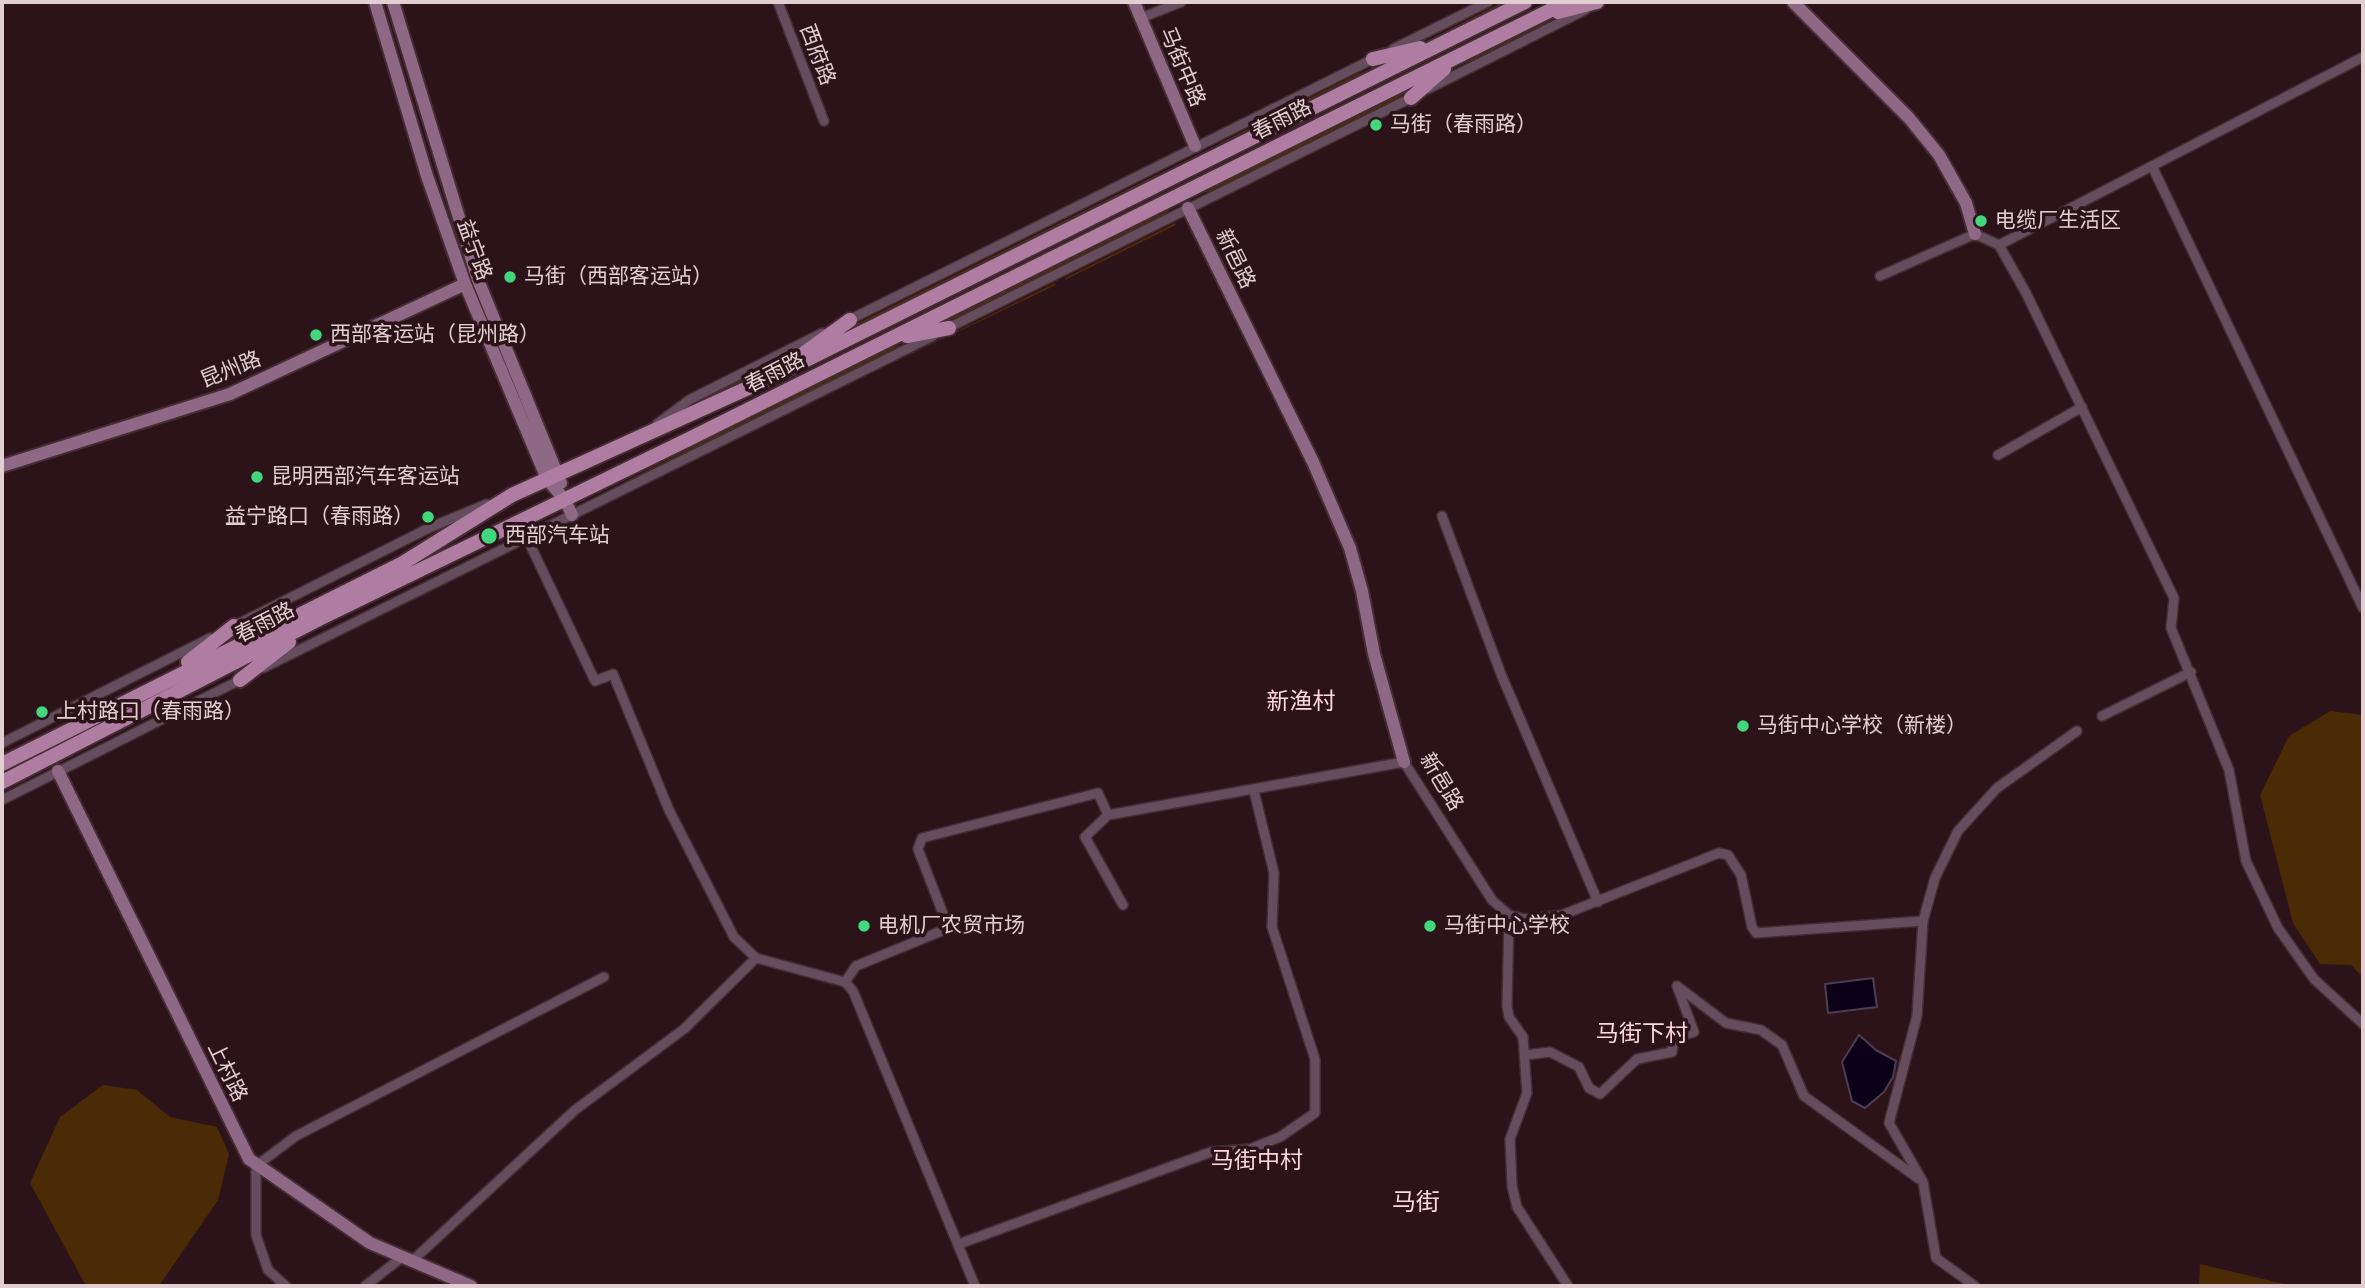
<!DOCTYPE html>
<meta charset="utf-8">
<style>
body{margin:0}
#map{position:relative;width:2365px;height:1288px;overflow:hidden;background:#2c1319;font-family:"Work Sans",sans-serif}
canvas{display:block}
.frame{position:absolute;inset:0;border:4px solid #e1cfd2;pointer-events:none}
</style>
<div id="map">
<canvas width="2365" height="1288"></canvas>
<div class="frame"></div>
</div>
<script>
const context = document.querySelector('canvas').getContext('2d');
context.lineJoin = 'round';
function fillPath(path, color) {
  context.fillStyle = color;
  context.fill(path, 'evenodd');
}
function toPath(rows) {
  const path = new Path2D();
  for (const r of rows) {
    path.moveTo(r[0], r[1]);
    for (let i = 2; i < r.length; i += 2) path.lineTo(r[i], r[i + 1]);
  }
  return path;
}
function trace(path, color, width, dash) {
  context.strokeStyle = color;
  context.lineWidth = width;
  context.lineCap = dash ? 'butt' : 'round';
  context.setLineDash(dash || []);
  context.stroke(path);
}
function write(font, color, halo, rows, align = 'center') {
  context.font = font + ' "Work Sans","Noto Sans SC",sans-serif';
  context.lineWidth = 7;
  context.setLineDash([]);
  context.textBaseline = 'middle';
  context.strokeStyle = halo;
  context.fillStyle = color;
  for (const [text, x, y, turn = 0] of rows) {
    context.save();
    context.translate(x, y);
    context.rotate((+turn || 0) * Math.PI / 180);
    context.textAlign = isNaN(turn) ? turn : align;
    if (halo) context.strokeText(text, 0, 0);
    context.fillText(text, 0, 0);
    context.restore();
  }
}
fillPath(toPath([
 [1502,2,1514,2,1442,38,1424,43],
 [1556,19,1557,21,1454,73,1471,58,1537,25],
 [1381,66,1220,147,1220,143,1357,74],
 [1409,89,1392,104,1208,195,1206,191],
 [1156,175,1159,177,838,337,856,324],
 [1168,210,1170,214,968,315,946,321],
 [1175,223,1176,225,1065,280,1065,278],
 [1055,283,1056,285,893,363],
 [906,344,623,486,622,483,886,349],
 [795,350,779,364,723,392,701,398],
 [2330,711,2363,715,2363,977,2351,965,2320,964,2293,923,2260,795,2289,736],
 [103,1085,137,1090,170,1117,217,1127,229,1154,218,1200,159,1286,86,1286,30,1183,60,1117],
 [2200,1264,2293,1286,2199,1286]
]), '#4b2b05');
const water = toPath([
 [1873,978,1877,1007,1828,1013,1825,984,1873,978],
 [1859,1035,1876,1050,1896,1061,1893,1077,1884,1092,1865,1108,1852,1101,1842,1062,1859,1035]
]);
fillPath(water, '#0c0019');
trace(water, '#4c3e50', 2);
const street = toPath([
 [778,2,824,121],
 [1141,18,1181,2],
 [1393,49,1488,2],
 [1428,89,1585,10],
 [2152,166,2363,608],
 [1999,245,2363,57],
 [1880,276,1975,234,1999,245,2026,293,2174,598,2171,628,2229,770,2246,861,2278,928,2314,979,2363,1024],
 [847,321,1377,57],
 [946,329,1413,97],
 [657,424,689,400,822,333],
 [1998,455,2082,407],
 [1442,516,1501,674,1598,902],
 [526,536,595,681,613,674,669,810,734,937,756,958,845,982,853,991,975,1286],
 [232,627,431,527,487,504],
 [263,668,933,336],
 [2102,716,2191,672],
 [2,743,210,638],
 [2,800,244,678],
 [1123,905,1085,837,1108,815,1404,762,1492,900,1509,915,1525,919,1562,915,1719,853,1728,855,1741,875,1752,927,1756,933,1923,921],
 [1509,915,1507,1006,1509,1017,1523,1037,1527,1093,1510,1139,1512,1186,1517,1207,1568,1286],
 [845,982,856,966,944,930,947,924,918,849,922,838,1098,793,1108,815],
 [1526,1055,1550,1052,1579,1067,1589,1088,1600,1094,1637,1059,1672,1052,1674,1038,1694,1032,1677,986,1726,1023,1761,1030,1782,1045,1804,1096,1919,1179],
 [959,1244,1211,1152,1250,1149,1280,1137,1315,1113,1315,1059,1272,927,1274,873,1254,791],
 [411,1262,575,1110,684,1029,756,958],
 [286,1286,268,1270,256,1235,256,1166,296,1136,604,977],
 [365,1286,401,1258],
 [1975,1286,1936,1258,1923,1182,1889,1123,1917,1016,1923,921,1935,878,1958,831,1997,788,2077,731]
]);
const secondary = toPath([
 [375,2,427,176,465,284,547,479,565,500,572,515],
 [393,2,478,280,561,483],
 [1134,2,1195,146],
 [1793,2,1909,118,1939,155,1966,203,1975,234],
 [1188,208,1313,462,1350,548,1362,591,1374,654,1404,762],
 [2,466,230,394,465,284],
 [58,771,249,1159,370,1243,471,1286]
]);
const primary = toPath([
 [1558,12,1597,2],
 [1373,59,1420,48],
 [1411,98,1444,69],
 [907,336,949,328],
 [803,354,850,320],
 [188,662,234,626],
 [240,680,289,642],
 [2,764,403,563,512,495,770,378,1525,2],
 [2,782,319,619,687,440,1567,2]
]);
trace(street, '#452d33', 12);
trace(secondary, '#452d33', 16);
trace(primary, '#452d33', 18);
trace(street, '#654d5e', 9);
trace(secondary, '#8e6884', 12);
trace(primary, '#af7da2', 14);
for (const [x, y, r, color] of [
 [1376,125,7,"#42d77c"],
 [1981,221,7,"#42d77c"],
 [510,277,7,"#42d77c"],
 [316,335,7,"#42d77c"],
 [257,477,7,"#42d77c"],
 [428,517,7,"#42d77c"],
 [489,536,9,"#42d77c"],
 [42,712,7,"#42d77c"],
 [1743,726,7,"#42d77c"],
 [864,926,7,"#42d77c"],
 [1430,926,7,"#42d77c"]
]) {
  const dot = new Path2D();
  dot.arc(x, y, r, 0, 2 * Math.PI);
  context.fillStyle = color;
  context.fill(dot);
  trace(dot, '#2c1319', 2.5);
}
write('21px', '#e1cfd2', '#2c1319', [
 ["西府路",817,55,69],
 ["马街中路",1182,67,67],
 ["春雨路",1282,120,-27],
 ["益宁路",474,250,70],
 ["新邑路",1235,259,64],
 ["昆州路",231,370,-22],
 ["春雨路",775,373,-27],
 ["春雨路",265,623,-27],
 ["新邑路",1441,782,59],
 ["上村路",227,1072,64]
]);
write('21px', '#e1cfd2', '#2c1319', [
 ["马街（春雨路）",1390,125],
 ["电缆厂生活区",1995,221],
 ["马街（西部客运站）",524,277],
 ["西部客运站（昆州路）",330,335],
 ["昆明西部汽车客运站",271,477],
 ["益宁路口（春雨路）",414,517,"right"],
 ["西部汽车站",505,536],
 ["上村路口（春雨路）",56,712],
 ["马街中心学校（新楼）",1757,726],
 ["电机厂农贸市场",878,926],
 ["马街中心学校",1444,926]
], 'left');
write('23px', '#fbd7dd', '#2c1319', [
 ["新渔村",1301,702],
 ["马街下村",1642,1034],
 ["马街中村",1257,1161]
]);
write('24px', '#fbd7dd', '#2c1319', [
 ["马街",1416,1203]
]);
</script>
